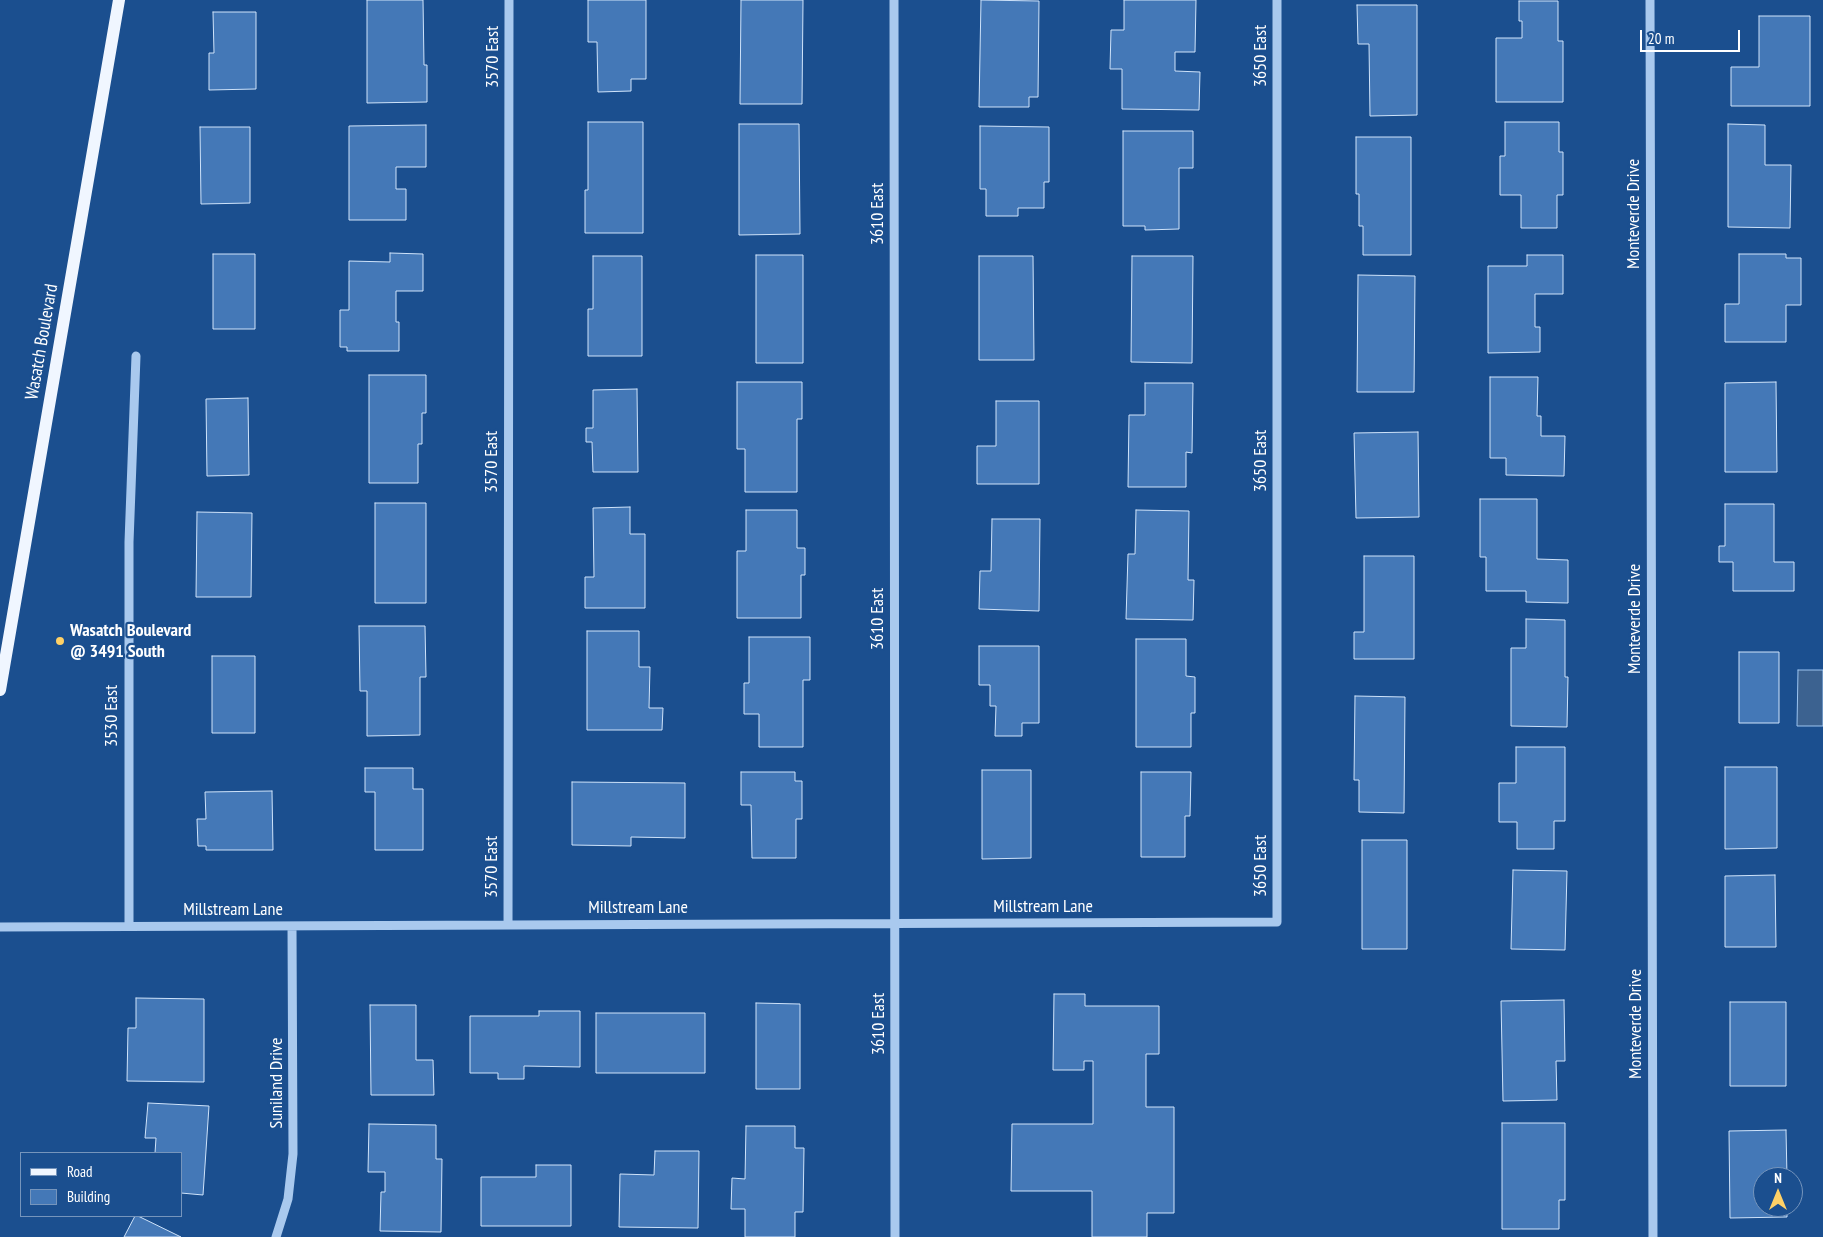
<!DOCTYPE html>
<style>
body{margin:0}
#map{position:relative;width:1823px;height:1237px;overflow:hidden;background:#1b4f8f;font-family:"PT Sans Narrow",sans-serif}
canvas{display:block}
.legend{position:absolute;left:20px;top:1152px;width:162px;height:65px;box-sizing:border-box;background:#1b4f8f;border:1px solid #7695bc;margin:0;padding:6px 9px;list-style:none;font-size:15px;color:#fff}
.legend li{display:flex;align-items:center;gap:10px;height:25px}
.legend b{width:25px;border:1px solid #7695bc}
.north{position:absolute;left:1753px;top:1167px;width:50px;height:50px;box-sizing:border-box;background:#1b4f8f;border:1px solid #7695bc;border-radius:50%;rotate:0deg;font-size:14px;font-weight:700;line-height:20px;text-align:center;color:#fff}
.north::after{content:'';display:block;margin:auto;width:18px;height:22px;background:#ffd166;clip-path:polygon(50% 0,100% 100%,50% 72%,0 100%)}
.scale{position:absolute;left:1640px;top:30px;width:100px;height:22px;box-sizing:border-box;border:2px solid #fff;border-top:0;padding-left:6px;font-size:15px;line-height:18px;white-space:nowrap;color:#fff;-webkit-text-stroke:4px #1b4f8f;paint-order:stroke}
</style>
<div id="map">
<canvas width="1823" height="1237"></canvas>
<ul class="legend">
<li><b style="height:6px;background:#f0f6ff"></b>Road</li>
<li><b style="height:14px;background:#4478b7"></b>Building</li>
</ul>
<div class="north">N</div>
<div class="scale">20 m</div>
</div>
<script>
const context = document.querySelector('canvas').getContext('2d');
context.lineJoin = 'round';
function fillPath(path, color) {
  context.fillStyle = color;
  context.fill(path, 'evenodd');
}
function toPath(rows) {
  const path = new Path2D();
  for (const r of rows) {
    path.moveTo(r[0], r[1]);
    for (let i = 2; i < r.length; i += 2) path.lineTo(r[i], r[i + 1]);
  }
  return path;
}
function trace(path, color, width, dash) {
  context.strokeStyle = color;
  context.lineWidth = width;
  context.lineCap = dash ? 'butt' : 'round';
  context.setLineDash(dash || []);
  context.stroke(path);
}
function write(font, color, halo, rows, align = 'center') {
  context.font = font + ' "PT Sans Narrow",sans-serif';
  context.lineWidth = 4.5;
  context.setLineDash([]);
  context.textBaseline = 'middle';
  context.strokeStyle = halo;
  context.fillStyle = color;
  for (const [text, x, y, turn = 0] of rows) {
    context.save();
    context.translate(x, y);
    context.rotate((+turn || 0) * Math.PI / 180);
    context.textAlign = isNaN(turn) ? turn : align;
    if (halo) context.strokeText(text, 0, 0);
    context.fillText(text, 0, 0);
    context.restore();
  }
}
const water = toPath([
 [1798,670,1823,670,1823,726,1797,726,1798,670]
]);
fillPath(water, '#3c6290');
trace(water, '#9cc4f0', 1);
const building = toPath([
 [367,0,423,0,424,65,427,65,427,102,367,103,367,0],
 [588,0,646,0,646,79,631,79,631,91,598,92,597,42,588,42,588,0],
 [741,0,803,0,802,104,740,104,741,0],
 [981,0,1039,1,1038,97,1029,97,1029,107,979,107,981,0],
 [1124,0,1196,0,1195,52,1175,52,1175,71,1200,72,1199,110,1122,109,1122,69,1110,69,1111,30,1124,30,1124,0],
 [1519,1,1558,1,1558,41,1563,41,1563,102,1496,102,1496,38,1522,38,1522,21,1519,21,1519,1],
 [1357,5,1417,5,1417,115,1370,116,1369,44,1358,44,1357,5],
 [213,12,256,12,256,89,209,90,209,53,214,53,213,12],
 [1759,16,1810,16,1810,106,1731,106,1731,67,1759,67,1759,16],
 [588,122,643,122,643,233,585,233,585,190,588,190,588,122],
 [1505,122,1559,122,1559,152,1563,152,1563,195,1557,195,1557,228,1521,228,1521,195,1500,195,1500,156,1505,156,1505,122],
 [739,124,799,124,800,234,739,235,739,124],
 [1728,124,1765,125,1765,165,1791,165,1790,228,1728,227,1728,124],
 [426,125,426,167,396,167,396,189,406,189,406,220,349,220,349,126,426,125],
 [980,126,1049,127,1049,182,1044,182,1044,208,1018,208,1018,216,986,216,986,189,980,189,980,126],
 [200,127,250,127,250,203,201,204,200,127],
 [1123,131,1193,131,1193,168,1179,168,1179,229,1145,230,1145,226,1123,226,1123,131],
 [1356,137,1411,137,1411,255,1363,255,1363,226,1359,226,1359,194,1356,194,1356,137],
 [390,253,423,254,423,291,396,291,396,322,399,322,399,351,347,351,347,347,340,347,340,310,349,310,349,261,390,262,390,253],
 [213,254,255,254,255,329,213,329,213,254],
 [1739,254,1786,254,1786,258,1801,258,1801,305,1786,305,1786,342,1725,342,1725,304,1739,304,1739,254],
 [756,255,803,255,803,363,756,363,756,255],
 [1527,255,1563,255,1563,294,1535,294,1535,327,1540,327,1540,352,1488,353,1488,266,1527,266,1527,255],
 [593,256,642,256,642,356,588,356,588,309,593,309,593,256],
 [979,256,1033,256,1034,360,979,360,979,256],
 [1132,256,1193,256,1192,363,1131,362,1132,256],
 [1358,275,1415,276,1414,392,1357,392,1358,275],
 [369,375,426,375,426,413,422,413,422,444,418,444,418,483,369,483,369,375],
 [1490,377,1538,377,1537,416,1541,416,1541,436,1565,436,1564,476,1506,475,1506,458,1490,458,1490,377],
 [737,382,802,382,802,419,797,419,797,492,745,492,745,449,737,449,737,382],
 [1776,382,1777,472,1725,472,1725,383,1776,382],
 [1145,383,1193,383,1192,453,1186,452,1186,487,1128,487,1129,415,1145,415,1145,383],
 [637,389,638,472,593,472,592,442,586,442,586,428,593,428,593,390,637,389],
 [248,398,249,475,207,476,206,399,248,398],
 [996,401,1039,401,1039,484,977,484,977,446,996,446,996,401],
 [1418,432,1419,517,1356,518,1354,433,1418,432],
 [1480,499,1537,499,1537,559,1568,560,1568,603,1526,602,1526,591,1486,591,1486,557,1480,557,1480,499],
 [375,503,426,503,426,603,375,603,375,503],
 [1725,504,1774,504,1774,562,1794,562,1794,591,1733,591,1733,562,1719,562,1719,546,1725,546,1725,504],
 [630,507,630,534,645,534,645,608,585,608,585,577,594,577,593,508,630,507],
 [746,510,797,510,797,548,805,548,805,575,801,575,801,618,737,618,737,551,746,551,746,510],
 [1136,510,1189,511,1188,580,1194,580,1193,620,1126,619,1128,554,1135,554,1136,510],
 [197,512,252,513,251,597,196,597,197,512],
 [992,519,1040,519,1039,611,979,609,980,571,991,571,992,519],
 [1364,556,1414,556,1414,659,1354,659,1354,632,1364,632,1364,556],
 [1526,619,1565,620,1565,677,1568,677,1567,727,1511,726,1511,648,1526,648,1526,619],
 [359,626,425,626,426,677,420,677,420,735,367,736,367,691,360,691,359,626],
 [587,631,639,631,639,667,650,667,649,708,663,708,662,730,587,730,587,631],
 [749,637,810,637,810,680,803,680,803,747,759,747,759,714,744,714,744,683,749,683,749,637],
 [1136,639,1186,639,1186,676,1195,677,1195,713,1191,713,1191,747,1136,747,1136,639],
 [979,646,1039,646,1039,723,1022,723,1022,736,995,736,996,706,990,706,990,685,979,685,979,646],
 [1739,652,1779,652,1779,723,1739,723,1739,652],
 [212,656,255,656,255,733,212,733,212,656],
 [1355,696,1405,697,1404,813,1359,812,1359,780,1354,780,1355,696],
 [1516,747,1565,747,1565,821,1554,821,1554,849,1517,849,1517,822,1499,822,1499,783,1516,783,1516,747],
 [1725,767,1777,767,1777,848,1725,849,1725,767],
 [365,768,413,768,413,789,423,789,423,850,375,850,375,792,365,792,365,768],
 [982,770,1031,770,1031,858,982,859,982,770],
 [741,772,795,772,795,781,802,781,802,819,796,819,796,858,752,858,751,805,741,805,741,772],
 [1141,772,1191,772,1190,816,1185,816,1185,857,1141,857,1141,772],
 [572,782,685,783,685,838,631,837,631,846,572,845,572,782],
 [272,791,273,850,206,850,206,846,198,846,197,819,206,819,205,792,272,791],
 [1362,840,1407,840,1407,949,1362,949,1362,840],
 [1513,870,1567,871,1565,950,1511,949,1513,870],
 [1775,875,1776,947,1725,947,1725,876,1775,875],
 [1054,994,1085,994,1085,1006,1159,1006,1159,1054,1146,1054,1146,1107,1174,1107,1174,1213,1147,1213,1147,1237,1092,1237,1092,1191,1011,1191,1012,1124,1093,1124,1093,1061,1084,1061,1084,1070,1053,1070,1054,994],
 [136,998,204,999,204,1082,127,1081,128,1028,136,1028,136,998],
 [1564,1000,1565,1061,1556,1061,1557,1100,1503,1101,1501,1001,1564,1000],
 [1730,1002,1786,1002,1786,1086,1730,1086,1730,1002],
 [756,1003,800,1004,800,1089,756,1089,756,1003],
 [370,1005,416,1005,416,1060,433,1060,434,1095,371,1095,370,1005],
 [539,1011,580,1011,580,1067,524,1066,524,1079,498,1079,498,1073,470,1073,470,1016,539,1016,539,1011],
 [596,1013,705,1013,705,1073,596,1073,596,1013],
 [148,1103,209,1106,203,1195,181,1193,181,1153,155,1153,156,1138,145,1138,148,1103],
 [1502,1123,1565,1123,1565,1200,1559,1200,1559,1229,1502,1229,1502,1123],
 [369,1124,436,1125,436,1159,442,1159,441,1232,380,1231,381,1192,385,1192,385,1172,368,1172,369,1124],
 [746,1126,795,1126,795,1148,804,1148,803,1212,795,1212,795,1237,745,1237,745,1209,731,1209,732,1178,745,1179,746,1126],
 [1786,1130,1787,1177,1763,1177,1763,1207,1787,1207,1787,1217,1730,1218,1729,1131,1786,1130],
 [655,1151,699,1151,698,1228,619,1227,620,1174,654,1175,655,1151],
 [536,1165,571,1165,571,1226,481,1226,481,1177,536,1177,536,1165],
 [135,1216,138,1216,181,1237,124,1237,135,1216]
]);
fillPath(building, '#4478b7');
trace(building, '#cfe3fa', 1);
trace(toPath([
 [894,0,895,1237],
 [1650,0,1653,1237],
 [508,925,509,0],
 [129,926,129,542,136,356],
 [0,927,1277,922,1277,0],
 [276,1237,288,1199,293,1154,292,926]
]), '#a9c9ee', 9);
trace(toPath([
 [0,690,119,0]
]), '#f0f6ff', 12);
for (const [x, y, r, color] of [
 [60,641,5,"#ffd166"]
]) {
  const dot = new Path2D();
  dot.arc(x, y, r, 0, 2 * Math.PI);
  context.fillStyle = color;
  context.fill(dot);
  trace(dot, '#1b4f8f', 2);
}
write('18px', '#fff', '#1b4f8f', [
 ["3650 East",1261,56,-90],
 ["3570 East",493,57,-90],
 ["3610 East",878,214,-90],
 ["Monteverde Drive",1634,214,-90],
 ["Wasatch Boulevard",42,342,-80],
 ["3650 East",1261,461,-90],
 ["3570 East",492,462,-90],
 ["3610 East",878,619,-90],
 ["Monteverde Drive",1635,619,-90],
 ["3530 East",112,716,-90],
 ["3650 East",1261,866,-90],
 ["3570 East",492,867,-90],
 ["Millstream Lane",1043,907],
 ["Millstream Lane",638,908],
 ["Millstream Lane",233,910],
 ["3610 East",879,1024,-90],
 ["Monteverde Drive",1636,1024,-90],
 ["Suniland Drive",277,1083,-90]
]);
write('bold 18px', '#fff', '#1b4f8f', [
 ["Wasatch Boulevard",70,631],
 ["@ 3491 South",70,652]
], 'left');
</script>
